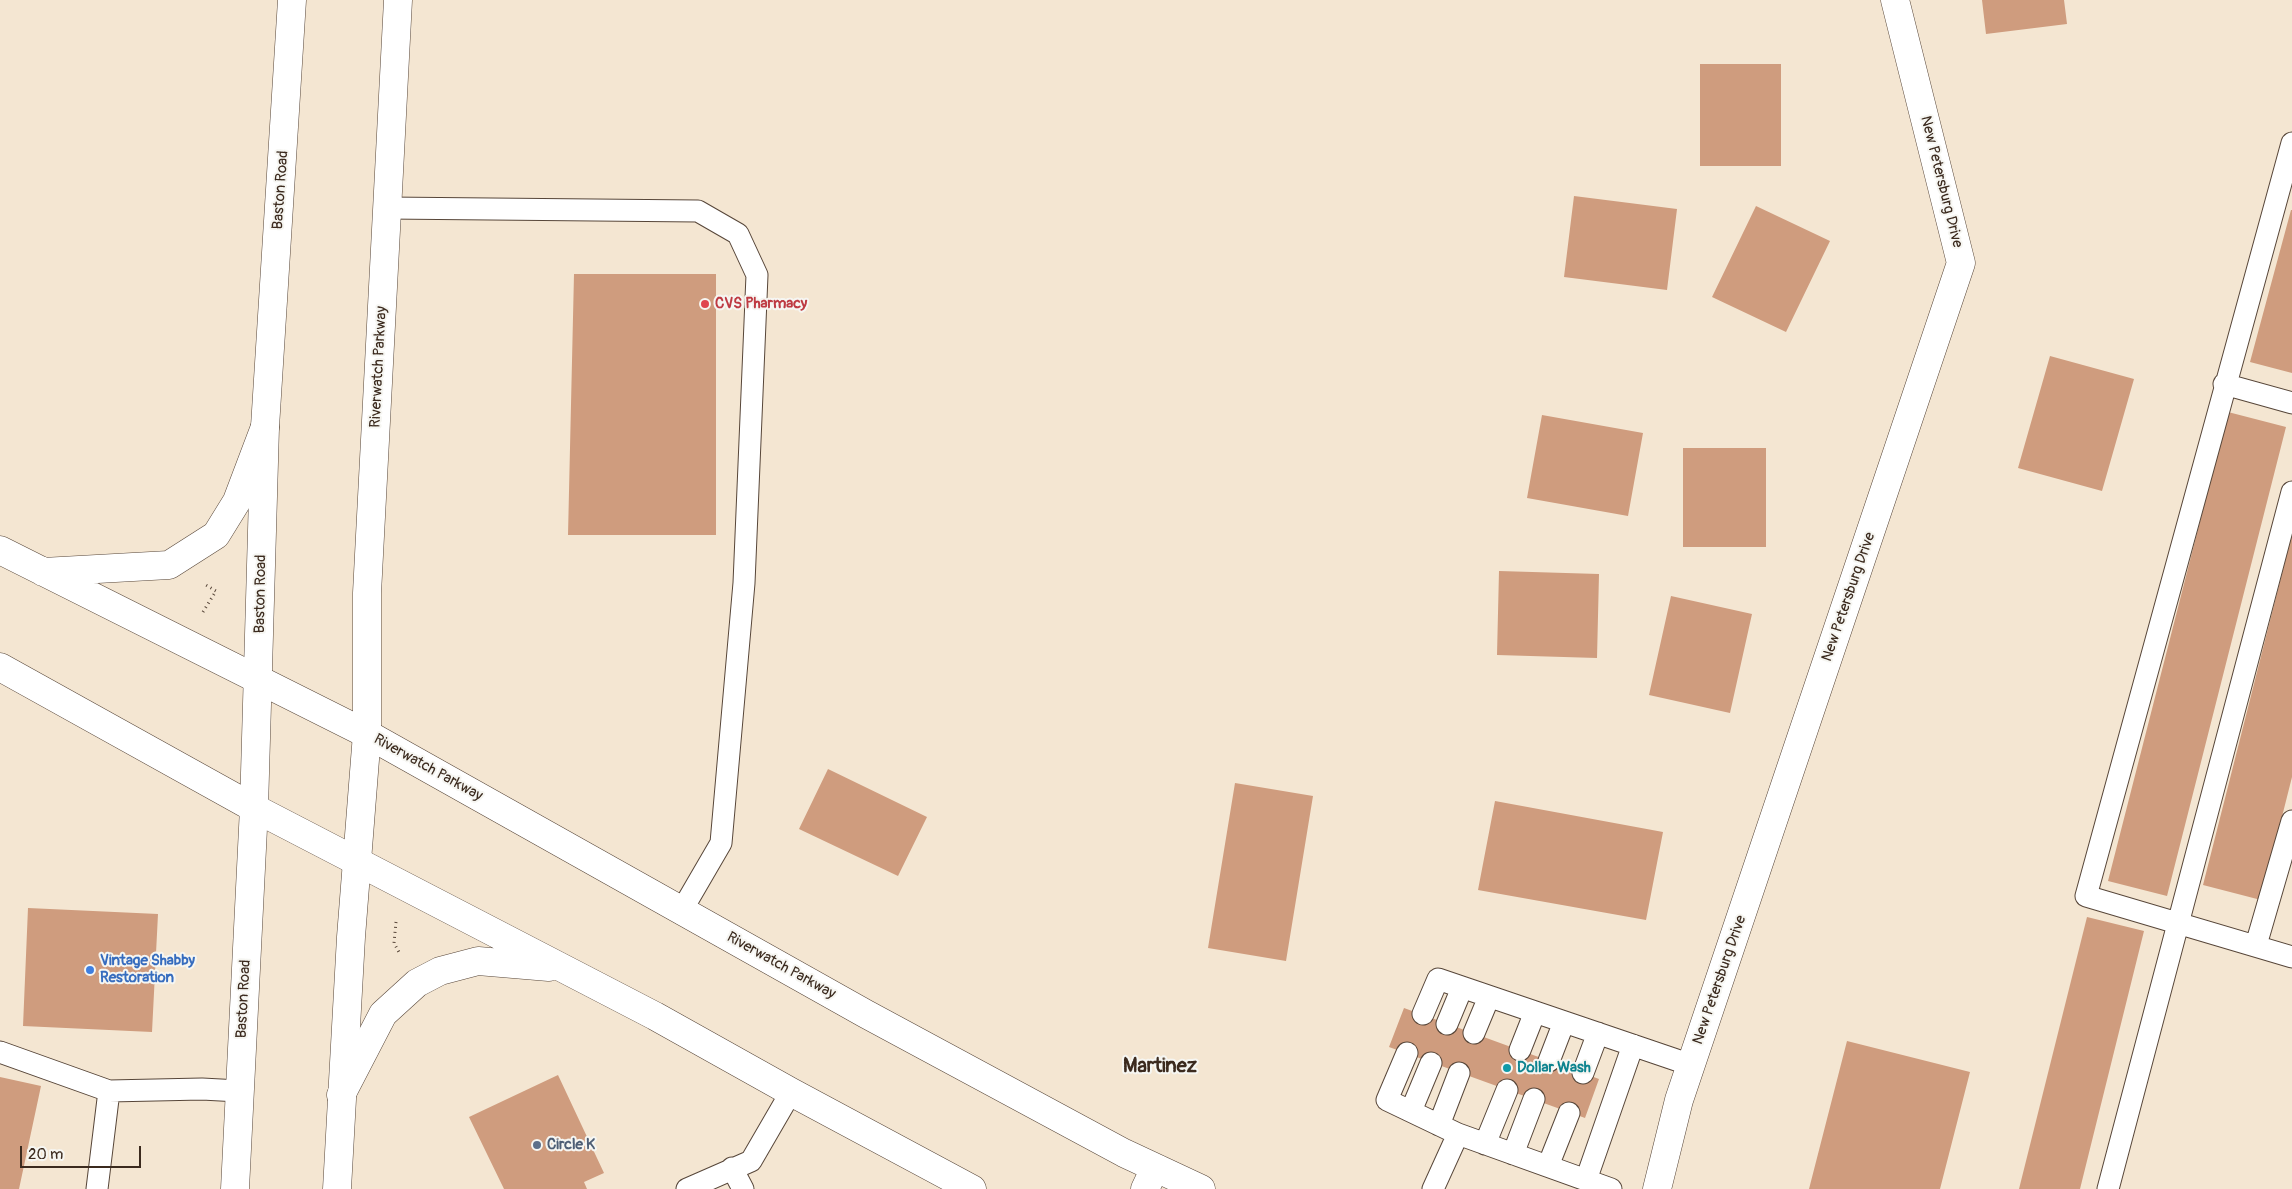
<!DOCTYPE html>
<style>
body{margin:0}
#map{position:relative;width:2292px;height:1189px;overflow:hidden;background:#f4e6d2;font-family:Pangolin,sans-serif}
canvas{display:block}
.scale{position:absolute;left:20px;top:1146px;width:121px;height:22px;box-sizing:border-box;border:2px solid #3b2a1e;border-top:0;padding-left:6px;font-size:15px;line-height:18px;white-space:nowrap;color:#3b2a1e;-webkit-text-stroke:4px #f6f6f2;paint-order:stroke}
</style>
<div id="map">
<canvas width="2292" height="1189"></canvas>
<div class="scale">20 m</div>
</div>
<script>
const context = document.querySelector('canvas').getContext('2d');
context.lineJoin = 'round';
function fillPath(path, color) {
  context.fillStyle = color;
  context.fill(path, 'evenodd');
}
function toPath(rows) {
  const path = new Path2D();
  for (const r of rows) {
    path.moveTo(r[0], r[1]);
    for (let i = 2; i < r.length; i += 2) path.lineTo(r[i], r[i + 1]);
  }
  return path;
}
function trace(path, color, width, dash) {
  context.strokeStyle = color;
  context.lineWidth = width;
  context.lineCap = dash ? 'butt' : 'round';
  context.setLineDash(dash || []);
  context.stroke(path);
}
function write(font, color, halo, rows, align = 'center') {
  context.font = font + ' Pangolin,sans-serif';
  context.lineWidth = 4;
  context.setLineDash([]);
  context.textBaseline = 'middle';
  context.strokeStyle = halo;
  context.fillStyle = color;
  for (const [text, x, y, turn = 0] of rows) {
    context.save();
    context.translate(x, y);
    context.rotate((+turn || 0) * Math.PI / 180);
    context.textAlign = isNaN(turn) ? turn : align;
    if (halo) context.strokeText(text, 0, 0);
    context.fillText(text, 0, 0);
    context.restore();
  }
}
fillPath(toPath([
 [1982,0,2064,0,2067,24,1986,34],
 [1700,64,1781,64,1781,166,1700,166],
 [1574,196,1677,209,1667,290,1564,277],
 [1756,206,1830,241,1786,332,1712,297],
 [2291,210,2292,210,2292,373,2250,362],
 [574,274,716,274,716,535,568,535],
 [2050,356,2134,379,2102,491,2018,468],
 [2228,412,2286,427,2167,896,2108,881],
 [1542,415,1643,433,1628,516,1527,498],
 [1683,448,1766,448,1766,547,1683,547],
 [2292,534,2292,777,2261,900,2203,885],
 [1499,571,1599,574,1597,658,1497,655],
 [1671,596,1752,614,1730,713,1649,695],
 [828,769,927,817,898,876,799,829],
 [1235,783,1313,796,1286,961,1208,948],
 [1495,801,1663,832,1646,920,1478,890],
 [28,908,158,914,152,1032,23,1026],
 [2087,917,2144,931,2080,1189,2019,1189],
 [1404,1008,1599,1079,1585,1118,1389,1047],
 [1847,1041,1970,1072,1940,1189,1809,1189],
 [558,1075,604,1173,584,1182,587,1189,504,1189,469,1117],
 [0,1077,41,1086,19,1189,0,1189]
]), '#cf9c7e');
const service = toPath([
 [2292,143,2086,896,2292,957],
 [387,208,698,211,738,234,757,275,744,583,721,843,682,910],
 [2224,384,2292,403],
 [2256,945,2292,821],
 [1423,1014,1438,979,1691,1065],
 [1447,1024,1462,988],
 [1474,1033,1489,997],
 [1520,1050,1535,1012],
 [0,1052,109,1091],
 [1407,1053,1387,1100,1458,1134],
 [1549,1061,1564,1022],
 [1583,1073,1598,1033],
 [1411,1111,1431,1063],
 [1439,1125,1459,1073],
 [1485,1144,1507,1090],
 [1513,1154,1534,1099],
 [1548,1166,1569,1113],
 [732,1168,743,1189],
 [1586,1180,1633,1045],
 [97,1189,109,1091,202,1089,239,1091],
 [687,1189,751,1161,791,1092],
 [1433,1189,1458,1134,1611,1189],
 [2108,1189,2292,492]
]);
const minor = toPath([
 [1657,1189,1679,1100,1961,263,1895,0]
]);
const secondary = toPath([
 [235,1189,254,808,265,427,292,0],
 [337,1189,351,937,367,734,367,593,398,0]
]);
const primary = toPath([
 [0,550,367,734,866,1014,1124,1153,1201,1189],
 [43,572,169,565,216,535,237,501,265,427],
 [0,667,254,808,655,1016,791,1092,972,1189],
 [341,1095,383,1014,417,983,440,971,478,961,549,967],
 [1145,1189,1155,1168]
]);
trace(service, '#574639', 23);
trace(minor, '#574639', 29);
trace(secondary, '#574639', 29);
trace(primary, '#574639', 29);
trace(toPath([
 [203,612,216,591,204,584],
 [396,922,394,943,400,954]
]), '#574639', 3, [1, 4]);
trace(service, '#fff', 21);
trace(minor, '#fff', 28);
trace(secondary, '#fff', 28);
trace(primary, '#fff', 28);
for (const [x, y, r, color] of [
 [705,304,5,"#e0444e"],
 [90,970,5,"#3f7fe0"],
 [1507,1068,5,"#0f9aa8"],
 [537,1145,5,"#5c6f8a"]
]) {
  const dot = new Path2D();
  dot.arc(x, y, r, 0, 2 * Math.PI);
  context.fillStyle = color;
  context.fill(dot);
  trace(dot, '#f6f6f2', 2);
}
write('15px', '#3b2a1e', '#f6f6f2', [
 ["New Petersburg Drive",1941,182,76],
 ["Baston Road",281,190,-86],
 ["Riverwatch Parkway",379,367,-87],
 ["Baston Road",261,594,-89],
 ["New Petersburg Drive",1849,597,-71],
 ["Riverwatch Parkway",428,768,29],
 ["Riverwatch Parkway",781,966,29],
 ["New Petersburg Drive",1720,980,-71],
 ["Baston Road",244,999,-87]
]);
write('bold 15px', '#be3a42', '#f6f6f2', [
 ["CVS Pharmacy",715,304]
], 'left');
write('bold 15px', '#366cbe', '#f6f6f2', [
 ["Vintage Shabby",100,961],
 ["Restoration",100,978]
], 'left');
write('bold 15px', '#0d838f', '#f6f6f2', [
 ["Dollar Wash",1517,1068]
], 'left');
write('bold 15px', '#4e5e75', '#f6f6f2', [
 ["Circle K",547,1145]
], 'left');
write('bold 20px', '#3b2a1e', '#f6f6f2', [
 ["Martinez",1160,1067]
]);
</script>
